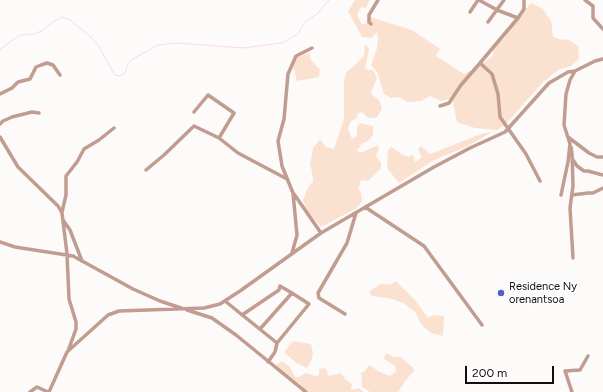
<!DOCTYPE html>
<style>
body{margin:0}
#map{position:relative;width:603px;height:392px;overflow:hidden;background:#fdfafa;font-family:Figtree,sans-serif}
canvas{display:block}
.scale{position:absolute;left:465px;top:366px;width:89px;height:18px;box-sizing:border-box;border:2px solid #130d0e;border-top:0;padding-left:5px;font-size:12px;line-height:14px;white-space:nowrap;color:#130d0e;-webkit-text-stroke:3px #fff;paint-order:stroke}
</style>
<div id="map">
<canvas width="603" height="392"></canvas>
<div class="scale">200 m</div>
</div>
<script>
const context = document.querySelector('canvas').getContext('2d');
context.lineJoin = 'round';
function fillPath(path, color) {
  context.fillStyle = color;
  context.fill(path, 'evenodd');
}
function toPath(rows) {
  const path = new Path2D();
  for (const r of rows) {
    path.moveTo(r[0], r[1]);
    for (let i = 2; i < r.length; i += 2) path.lineTo(r[i], r[i + 1]);
  }
  return path;
}
function trace(path, color, width, dash) {
  context.strokeStyle = color;
  context.lineWidth = width;
  context.lineCap = dash ? 'butt' : 'round';
  context.setLineDash(dash || []);
  context.stroke(path);
}
function write(font, color, halo, rows, align = 'center') {
  context.font = font + ' Figtree,sans-serif';
  context.lineWidth = 3;
  context.setLineDash([]);
  context.textBaseline = 'middle';
  context.strokeStyle = halo;
  context.fillStyle = color;
  for (const [text, x, y, turn = 0] of rows) {
    context.save();
    context.translate(x, y);
    context.rotate((+turn || 0) * Math.PI / 180);
    context.textAlign = isNaN(turn) ? turn : align;
    if (halo) context.strokeText(text, 0, 0);
    context.fillText(text, 0, 0);
    context.restore();
  }
}
fillPath(toPath([
 [355,0,370,0,366,8,361,7,357,15,362,24,365,24,370,17,412,30,440,49,436,56,464,74,477,67,493,56,493,45,504,39,508,30,531,3,543,9,551,21,553,36,558,39,569,40,578,46,579,59,571,66,558,70,542,83,505,125,497,130,475,128,457,122,452,98,441,101,430,96,421,101,408,102,399,97,391,98,384,94,377,72,371,65,377,48,378,39,377,32,371,38,362,37,348,11],
 [365,44,369,49,365,69,373,70,377,78,371,92,372,95,379,100,382,109,377,117,372,118,367,117,362,112,357,114,357,118,351,121,348,128,352,139,357,136,357,127,360,123,373,126,373,135,369,140,362,144,357,150,360,153,378,145,379,148,376,156,381,163,381,168,368,181,361,180,360,184,358,188,361,193,362,201,357,208,321,227,307,211,303,200,308,187,313,181,312,171,310,165,313,148,320,139,326,147,334,149,344,119,344,81,346,73,364,56],
 [310,53,310,58,317,67,320,69,319,77,297,81,293,66,297,57],
 [492,132,468,146,432,161,399,183,387,168,388,150,391,147,403,155,409,157,413,155,415,162,422,157,418,149,421,146,430,154,481,134],
 [396,281,415,300,428,318,433,315,444,316,443,336,431,333,421,324,415,312,403,303,392,299,372,296,369,292,380,284,387,284,390,285],
 [293,341,311,344,313,353,311,361,307,368,296,363,284,352],
 [386,353,394,357,401,357,415,370,406,380,398,392,370,392,362,387,361,373,365,371,369,365,380,372,390,376,396,371,395,366,384,359],
 [282,361,289,366,295,377,299,377,306,373,315,376,319,375,319,369,325,368,329,376,341,373,346,380,352,384,351,390,359,388,364,392,300,392,302,391,277,371,277,364]
]), '#fbe2d0');
trace(toPath([
 [0,49,20,35,33,34,42,31,53,22,62,17,70,20,91,37,98,45,115,75,120,76,125,73,127,66,131,60,158,45,177,43,243,48,282,43,298,34,304,23,318,13,329,0]
]), '#f7d8ef', 1);
trace(toPath([
 [479,0,497,10,518,18],
 [524,0,524,9,518,18,480,63,492,74,498,94,500,117,526,154,540,181],
 [585,0,593,6,593,18,603,29],
 [470,12,478,0],
 [488,22,504,0],
 [371,24,369,22,369,15,378,0],
 [0,94,12,88,18,82,30,79,36,67,41,65,47,63,53,65,60,75],
 [440,106,449,103,461,85,480,63],
 [194,112,208,95,234,113,219,138],
 [0,124,3,121,12,117,32,112,39,113],
 [0,137,18,167,58,206,62,213,67,254,69,299,76,322,76,329,68,351],
 [568,137,589,153,597,157,603,157],
 [571,147,572,154,573,186,570,208,573,258],
 [573,160,577,166,584,171,588,171,603,175],
 [146,170,164,155,194,126,219,138,238,153,287,179],
 [294,194,321,233],
 [561,195,568,162,570,144,564,125,566,94,570,80,575,71],
 [572,195,588,193,593,193,603,188],
 [365,207,424,246,482,325],
 [62,212,66,195,66,176,77,162,84,149,99,140,114,128],
 [63,220,70,230,82,261],
 [0,242,15,247,73,256,133,289,160,301,181,308],
 [292,253,297,235,293,193,282,166,278,141,284,119,288,74,296,56,312,48],
 [225,301,277,343,309,304,292,293,260,329],
 [187,310,212,318,236,335,306,392],
 [345,314,319,298,318,293,347,243,356,213],
 [242,315,279,290,280,286,292,293],
 [268,362,275,352,277,343],
 [30,392,37,387,48,392],
 [49,392,67,352,108,315,119,311,204,308,220,304,240,291,321,233,434,167,470,148,505,132,549,83,568,72,575,71,595,61,603,59],
 [572,392,565,371,580,370,588,356]
]), '#c19c91', 3.5);
for (const [x, y, r, color] of [
 [501,293,4,"#4d5ed3"]
]) {
  const dot = new Path2D();
  dot.arc(x, y, r, 0, 2 * Math.PI);
  context.fillStyle = color;
  context.fill(dot);
  trace(dot, '#fff', 1.5);
}
write('11px', '#130d0e', '#fff', [
 ["Residence Ny",509,287],
 ["orenantsoa",509,300]
], 'left');
</script>
